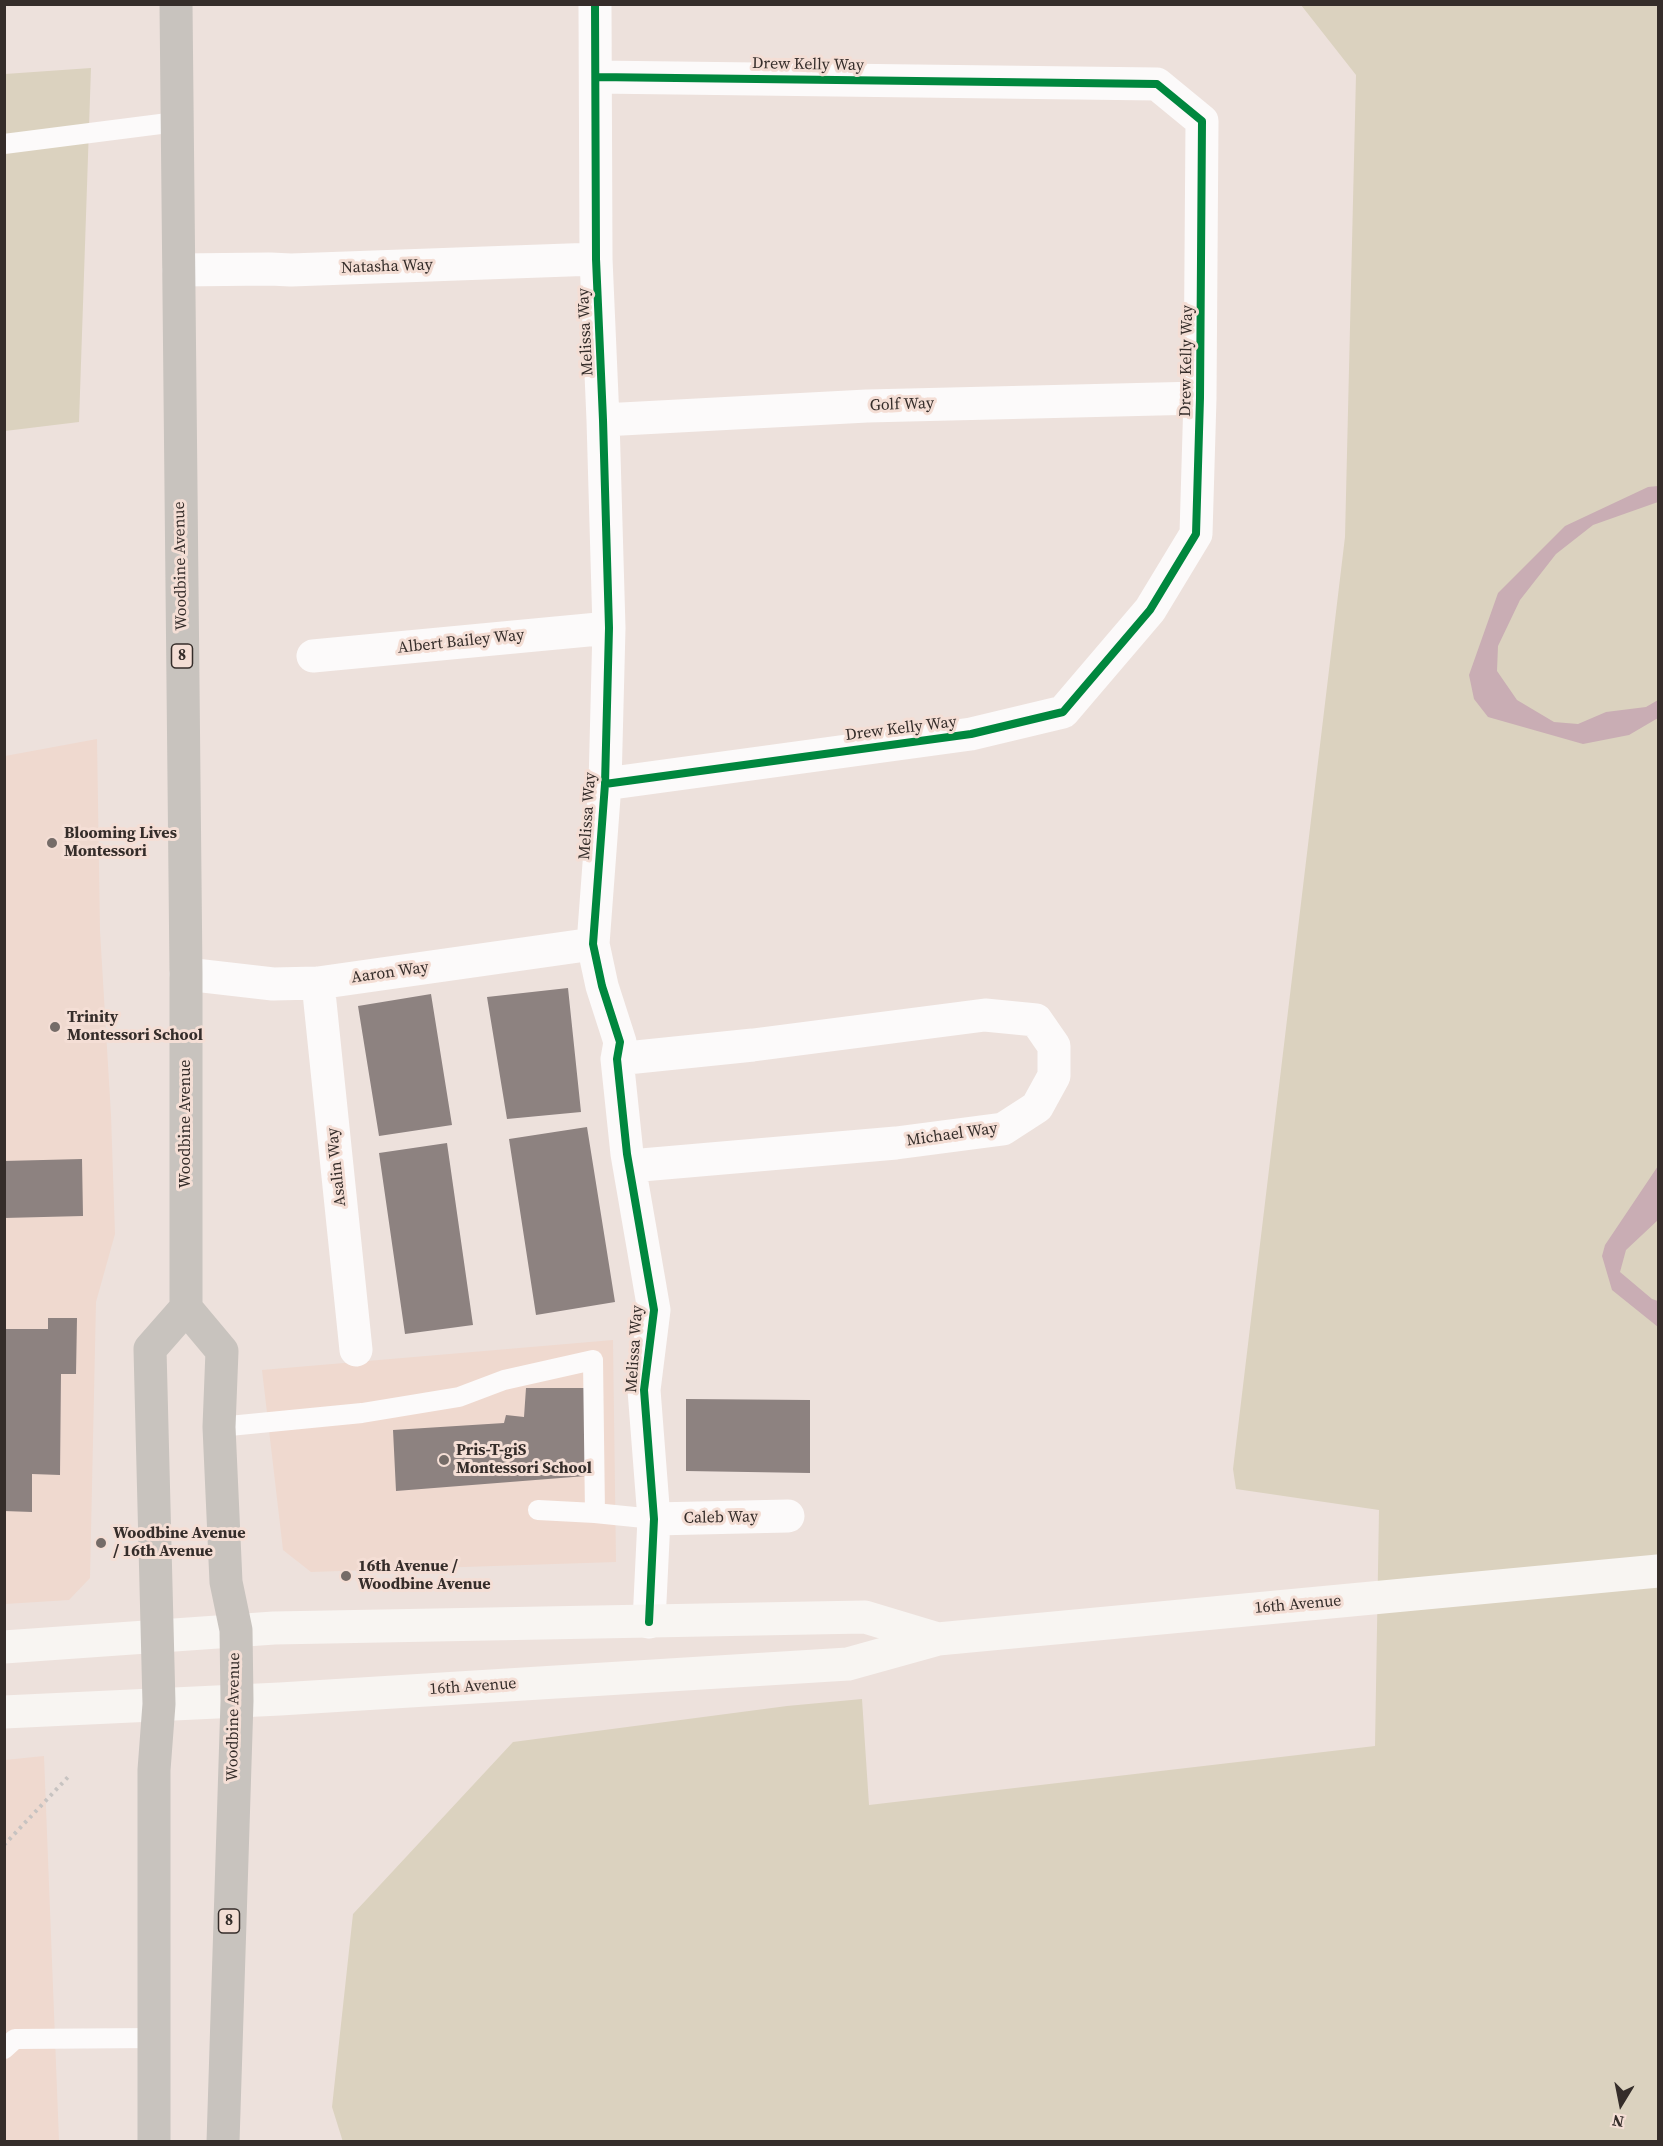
<!DOCTYPE html>
<style>
body{margin:0}
#map{position:relative;width:1663px;height:2146px;overflow:hidden;background:#ede1dc;font-family:"Source Serif 4",serif}
canvas{display:block}
.frame{position:absolute;inset:0;border:6px solid #352d2a;pointer-events:none}
.north{position:absolute;left:1591px;top:2074px;width:60px;height:60px;-webkit-text-stroke:4px #f4ded5;paint-order:stroke;rotate:190deg;font-size:16px;font-weight:700;line-height:24px;text-align:center;color:#352d2a}
.north::after{content:'';display:block;margin:auto;width:21px;height:27px;background:#352d2a;clip-path:polygon(50% 0,100% 100%,50% 72%,0 100%)}
</style>
<div id="map">
<canvas width="1663" height="2146"></canvas>
<div class="frame"></div>
<div class="north">N</div>
</div>
<script>
const context = document.querySelector('canvas').getContext('2d');
context.lineJoin = 'round';
function fillPath(path, color) {
  context.fillStyle = color;
  context.fill(path, 'evenodd');
}
function toPath(rows) {
  const path = new Path2D();
  for (const r of rows) {
    path.moveTo(r[0], r[1]);
    for (let i = 2; i < r.length; i += 2) path.lineTo(r[i], r[i + 1]);
  }
  return path;
}
function trace(path, color, width, dash) {
  context.strokeStyle = color;
  context.lineWidth = width;
  context.lineCap = dash ? 'butt' : 'round';
  context.setLineDash(dash || []);
  context.stroke(path);
}
function write(font, color, halo, rows, align = 'center') {
  context.font = font + ' "Source Serif 4",serif';
  context.lineWidth = 6;
  context.setLineDash([]);
  context.textBaseline = 'middle';
  context.strokeStyle = halo;
  context.fillStyle = color;
  for (const [text, x, y, turn = 0] of rows) {
    context.save();
    context.translate(x, y);
    context.rotate((+turn || 0) * Math.PI / 180);
    context.textAlign = isNaN(turn) ? turn : align;
    if (halo) context.strokeText(text, 0, 0);
    context.fillText(text, 0, 0);
    context.restore();
  }
}
fillPath(toPath([
 [97,739,100,931,111,1115,115,1234,96,1302,90,1578,69,1600,5,1604,5,756],
 [613,1340,616,1562,311,1572,283,1550,262,1370],
 [44,1756,59,2141,5,2142,5,1760]
]), '#efd9cf');
fillPath(toPath([
 [1301,5,1658,5,1658,2141,343,2142,332,2107,353,1914,513,1742,787,1706,862,1699,869,1805,1375,1746,1379,1510,1236,1489,1233,1469,1345,537,1356,75],
 [91,68,79,422,5,431,5,74]
]), '#dbd2bf');
fillPath(toPath([
 [1658,486,1658,502,1593,525,1556,554,1520,600,1498,646,1497,671,1517,700,1554,722,1578,724,1606,712,1646,707,1658,700,1658,718,1629,735,1583,744,1488,717,1474,699,1469,675,1498,593,1565,526,1648,487],
 [1658,1166,1658,1220,1626,1250,1620,1272,1652,1299,1658,1301,1658,1327,1612,1290,1602,1256,1605,1245]
]), '#c9adb4');
fillPath(toPath([
 [568,988,581,1112,507,1119,487,997],
 [431,994,452,1125,379,1136,358,1006],
 [587,1127,615,1302,536,1315,509,1139],
 [447,1143,473,1325,405,1334,379,1153],
 [82,1159,83,1216,4,1218,4,1161],
 [48,1318,77,1318,76,1374,61,1374,60,1475,32,1474,32,1512,4,1511,4,1329,48,1329],
 [526,1388,584,1388,586,1476,396,1491,393,1430,504,1423,506,1415,524,1417],
 [686,1399,810,1400,810,1473,686,1471]
]), '#8d8280');
trace(toPath([
 [4,1845,69,1776]
]), '#c7c3c1', 4, [3, 4.5]);
trace(toPath([
 [4,144,176,122],
 [219,1427,362,1413,459,1397,504,1380,593,1360,595,1513,654,1519],
 [538,1510,595,1513],
 [4,2049,15,2039,155,2038]
]), '#fcfafa', 20);
trace(toPath([
 [595,4,596,259,603,420,609,628,605,784,593,944,602,986,620,1042,617,1059,627,1154,654,1310,644,1390,654,1519,649,1622],
 [596,77,1157,84,1202,121,1200,398,1196,534,1150,610,1063,712,971,734,605,784],
 [179,270,270,269,291,270,596,259],
 [603,420,867,406,1200,398],
 [313,656,609,628],
 [186,974,273,984,318,983,593,944],
 [318,983,356,1350],
 [617,1059,753,1045,985,1015,1036,1020,1054,1046,1054,1076,1037,1107,1003,1129,896,1143,630,1166],
 [654,1519,788,1516]
]), '#fcfafa', 33);
trace(toPath([
 [4,1647,274,1628,865,1617,938,1639],
 [4,1712,280,1699,848,1664,938,1639,1658,1571]
]), '#f8f5f2', 33);
trace(toPath([
 [186,1308,222,1351,219,1427,226,1582,236,1630,237,1701,223,2142],
 [154,2142,154,1770,159,1704,150,1349,186,1308,186,974,176,4]
]), '#c8c3be', 33);
trace(toPath([
 [595,4,596,259,603,420,609,628,605,784,593,944,602,986,620,1042,617,1059,627,1154,654,1310,644,1390,654,1519,649,1622],
 [596,77,1157,84,1202,121,1200,398,1196,534,1150,610,1063,712,971,734,605,784]
]), '#00873e', 8);
for (const [x, y, r, color] of [
 [52,843,6,"#756c68"],
 [55,1027,6,"#756c68"],
 [444,1460,6,"#756c68"],
 [101,1543,6,"#756c68"],
 [346,1576,6,"#756c68"]
]) {
  const dot = new Path2D();
  dot.arc(x, y, r, 0, 2 * Math.PI);
  context.fillStyle = color;
  context.fill(dot);
  trace(dot, '#f4ded5', 2);
}
for (const [x, y, w] of [
 [182,656,21],
 [229,1921,21]
]) {
  const box = new Path2D();
  box.roundRect(x - w / 2, y - 12, w, 24, 4.5);
  context.fillStyle = '#f4ded5';
  context.fill(box);
  trace(box, '#352d2a', 1.5);
}
write('bold 15px', '#352d2a', null, [
 ["8",182,656],
 ["8",229,1921]
]);
write('16px', '#352d2a', '#f4ded5', [
 ["Drew Kelly Way",808,65,1],
 ["Natasha Way",387,267,-2],
 ["Melissa Way",586,332,-93],
 ["Drew Kelly Way",1187,361,-89],
 ["Golf Way",902,405,-2],
 ["Woodbine Avenue",181,566,-91],
 ["Albert Bailey Way",461,642,-6],
 ["Drew Kelly Way",901,729,-7],
 ["Melissa Way",588,816,-86],
 ["Aaron Way",390,973,-8],
 ["Woodbine Avenue",186,1124,-90],
 ["Michael Way",952,1135,-8],
 ["Asalin Way",337,1167,-96],
 ["Melissa Way",635,1349,-86],
 ["Caleb Way",721,1518,-1],
 ["16th Avenue",1298,1605,-5],
 ["16th Avenue",473,1687,-4],
 ["Woodbine Avenue",234,1717,-89]
]);
write('bold 16px', '#352d2a', '#f4ded5', [
 ["Blooming Lives",64,834],
 ["Montessori",64,852],
 ["Trinity",67,1018],
 ["Montessori School",67,1036],
 ["Pris-T-giS",456,1451],
 ["Montessori School",456,1469],
 ["Woodbine Avenue",113,1534],
 ["/ 16th Avenue",113,1552],
 ["16th Avenue /",358,1567],
 ["Woodbine Avenue",358,1585]
], 'left');
</script>
